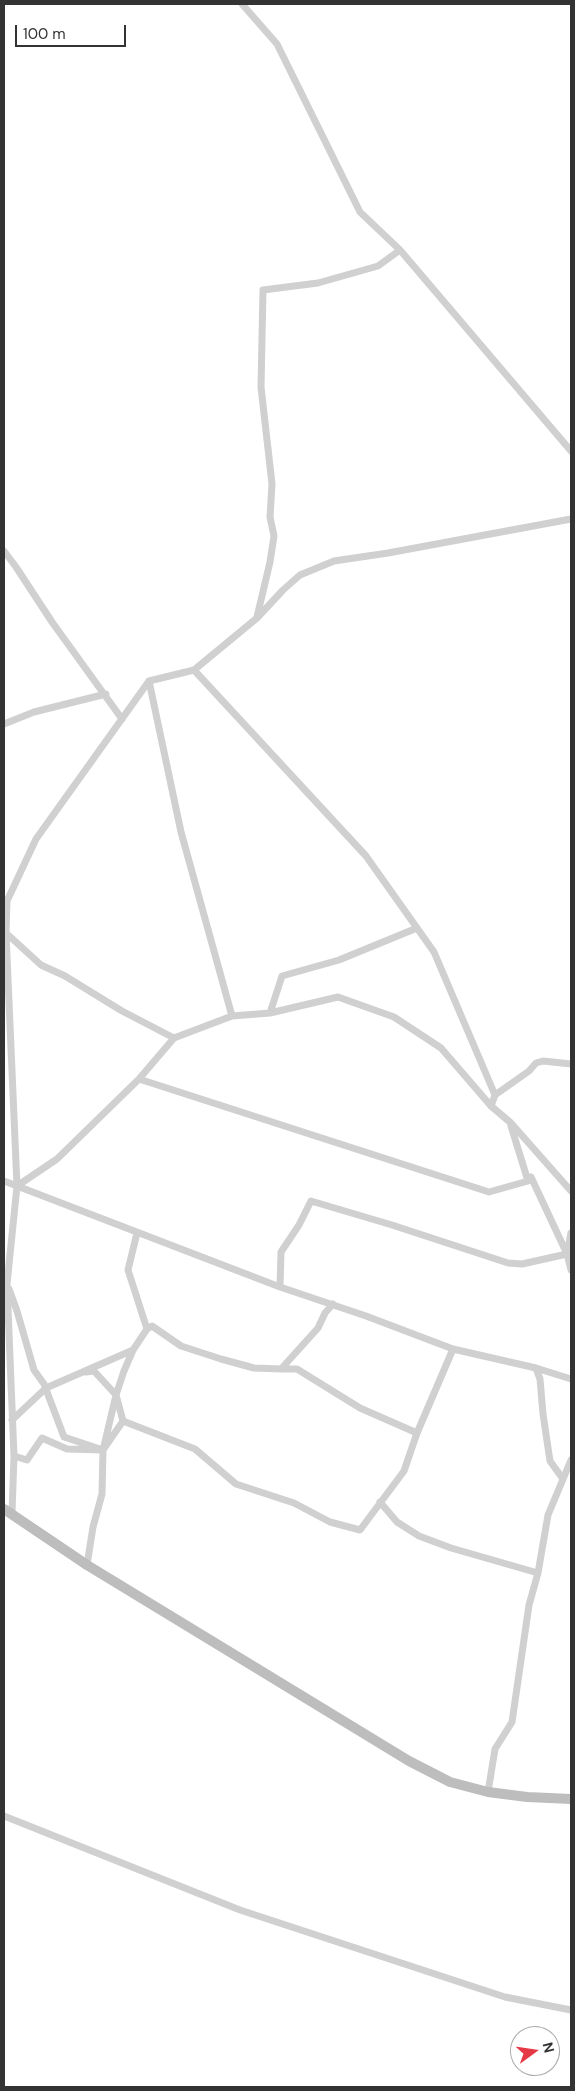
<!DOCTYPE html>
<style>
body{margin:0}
#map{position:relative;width:575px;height:2091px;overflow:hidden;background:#fff;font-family:"DM Sans",sans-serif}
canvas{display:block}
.frame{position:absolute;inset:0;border:5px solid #333;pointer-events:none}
.north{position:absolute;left:510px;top:2026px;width:50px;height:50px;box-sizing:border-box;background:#fff;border:1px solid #adadad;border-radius:50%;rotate:76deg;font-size:14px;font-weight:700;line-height:20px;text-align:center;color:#333}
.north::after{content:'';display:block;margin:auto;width:18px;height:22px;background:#e63946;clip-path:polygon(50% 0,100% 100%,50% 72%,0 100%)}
.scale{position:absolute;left:15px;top:25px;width:111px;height:22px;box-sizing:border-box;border:2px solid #333;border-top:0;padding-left:6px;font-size:15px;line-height:18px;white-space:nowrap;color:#333;-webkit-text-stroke:4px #fff;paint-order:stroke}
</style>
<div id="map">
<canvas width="575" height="2091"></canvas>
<div class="frame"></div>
<div class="north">N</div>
<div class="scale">100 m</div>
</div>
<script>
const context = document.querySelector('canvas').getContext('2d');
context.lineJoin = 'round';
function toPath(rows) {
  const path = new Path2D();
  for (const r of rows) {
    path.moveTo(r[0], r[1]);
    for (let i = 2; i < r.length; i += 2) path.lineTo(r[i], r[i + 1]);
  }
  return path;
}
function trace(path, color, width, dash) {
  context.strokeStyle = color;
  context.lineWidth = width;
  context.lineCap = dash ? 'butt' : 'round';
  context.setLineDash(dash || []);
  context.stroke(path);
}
trace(toPath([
 [242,4,277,44,360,212,400,250,571,451],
 [4,551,16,567,52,622,122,719],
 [257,617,270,562,274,536,270,517,272,484,261,387,263,290,318,283,378,266,400,250],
 [194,670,366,856,434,952,495,1095,491,1106],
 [149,681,181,832,232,1016],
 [4,724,34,712,106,694],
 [6,933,41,965,65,976,122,1011,174,1038],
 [270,1013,282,976,339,960,417,928],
 [139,1079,489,1192,528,1181],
 [495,1095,529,1071,536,1063,543,1061,571,1064],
 [511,1126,528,1181,531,1177,567,1254,571,1270],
 [4,1181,280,1287,366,1316,453,1349,536,1368,571,1379],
 [17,1186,57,1159,139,1079,174,1038,232,1016,270,1013,338,997,394,1017,441,1048,491,1106,511,1123,571,1191],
 [280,1287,281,1252,299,1225,311,1201,392,1225,508,1263,522,1264,567,1254,571,1233],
 [9,1289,17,1311,34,1370,44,1384,64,1437,103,1450,102,1494,93,1527,87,1565],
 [333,1304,325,1313,318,1328,281,1369,297,1369,360,1408,417,1433],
 [147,1329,152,1326,181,1346,221,1359,254,1368,281,1369],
 [536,1368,540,1379,543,1414,550,1461,563,1479],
 [86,1372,94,1371,116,1395,123,1421],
 [12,1420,46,1388,133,1350],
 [104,1446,116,1395,124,1371,133,1350,147,1329,128,1270,137,1233],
 [14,1456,27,1460,42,1438,67,1449,103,1450,123,1421,195,1449,236,1484,294,1503,330,1522,360,1530,404,1471,417,1433,453,1349],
 [380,1502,397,1522,419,1536,451,1548,538,1573],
 [12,1513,14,1456,7,1284,17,1186,6,933,7,901,36,839,149,681,194,670,257,618,283,590,300,575,334,561,388,553,571,519],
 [488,1792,495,1749,512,1722,529,1605,538,1573,548,1515,571,1460],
 [4,1816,240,1910,505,1997,571,2010]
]), '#d0d0d0', 7);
trace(toPath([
 [4,1509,87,1565,409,1761,450,1782,488,1792,527,1797,571,1799]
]), '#bdbdbd', 10);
</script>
